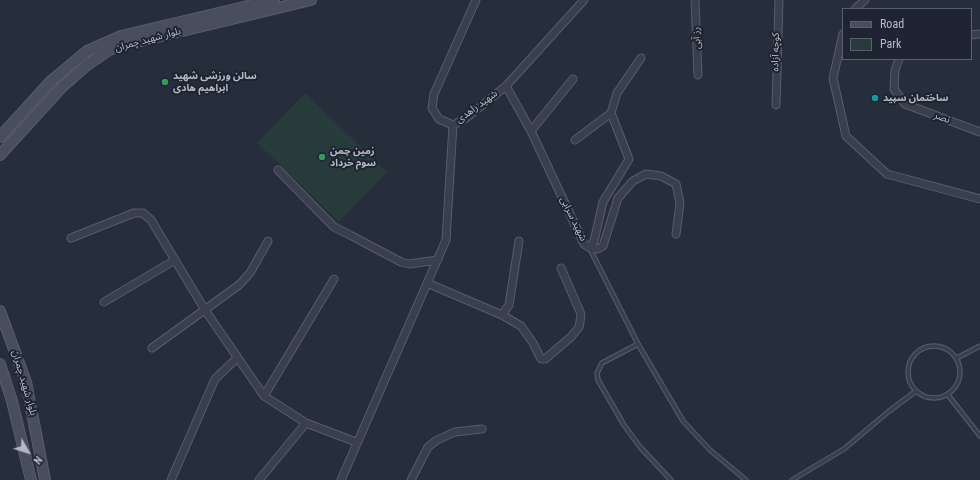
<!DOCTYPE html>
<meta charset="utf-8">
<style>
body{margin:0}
#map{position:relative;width:980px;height:480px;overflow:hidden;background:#262d3b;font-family:"Roboto Condensed",sans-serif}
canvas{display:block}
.legend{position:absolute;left:842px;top:8px;width:130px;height:52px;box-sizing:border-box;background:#1e2431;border:1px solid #5a606d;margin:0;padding:5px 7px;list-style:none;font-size:12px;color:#b5bac7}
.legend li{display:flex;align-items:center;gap:8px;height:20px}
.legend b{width:20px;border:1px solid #5a606d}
.north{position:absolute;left:8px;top:432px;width:40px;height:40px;-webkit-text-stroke:3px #1e2431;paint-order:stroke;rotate:129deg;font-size:11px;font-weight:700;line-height:16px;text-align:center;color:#b5bac7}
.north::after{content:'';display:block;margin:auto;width:14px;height:18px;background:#b5bac7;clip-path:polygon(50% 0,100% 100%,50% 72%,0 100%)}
</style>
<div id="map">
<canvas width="980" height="480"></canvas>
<ul class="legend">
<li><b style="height:5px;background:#484e5e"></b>Road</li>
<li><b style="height:11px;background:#293a3d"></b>Park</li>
</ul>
<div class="north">N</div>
</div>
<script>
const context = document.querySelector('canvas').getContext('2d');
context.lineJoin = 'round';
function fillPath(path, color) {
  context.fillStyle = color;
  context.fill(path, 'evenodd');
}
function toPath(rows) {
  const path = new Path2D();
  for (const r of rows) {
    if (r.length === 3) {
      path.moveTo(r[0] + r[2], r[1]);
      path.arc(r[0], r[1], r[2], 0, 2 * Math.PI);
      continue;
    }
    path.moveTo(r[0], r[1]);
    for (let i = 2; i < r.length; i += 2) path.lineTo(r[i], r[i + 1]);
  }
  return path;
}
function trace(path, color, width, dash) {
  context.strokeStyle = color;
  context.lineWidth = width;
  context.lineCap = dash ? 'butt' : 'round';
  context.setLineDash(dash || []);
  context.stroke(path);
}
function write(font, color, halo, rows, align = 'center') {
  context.font = font + ' "Roboto Condensed","Noto Sans Arabic",sans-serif';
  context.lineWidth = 4;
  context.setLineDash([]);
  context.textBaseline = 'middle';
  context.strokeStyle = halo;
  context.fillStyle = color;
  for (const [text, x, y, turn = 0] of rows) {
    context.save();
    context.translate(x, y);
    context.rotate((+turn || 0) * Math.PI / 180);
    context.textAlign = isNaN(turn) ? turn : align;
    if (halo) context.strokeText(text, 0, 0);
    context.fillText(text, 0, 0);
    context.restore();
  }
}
fillPath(toPath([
 [305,93,387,172,339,222,257,143]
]), '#293a3d');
const lane = toPath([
 [590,249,638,344,683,421,710,450,746,480],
 [638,344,602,363,597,373,598,380,624,425,640,447,671,480],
 [934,372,26],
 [957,358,980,346],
 [948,395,980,436],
 [792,480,844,449,888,412,916,391]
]);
const street = toPath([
 [476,0,434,94,432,108,439,119,453,125,465,119,506,86,584,0],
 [695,0,698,75],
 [855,9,865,0],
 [843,34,833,78,846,136,887,174,980,199],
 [971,35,980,34],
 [899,59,895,70,894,89,905,104,980,132],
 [506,86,531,131,584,244,590,248,598,249,603,246,618,198,633,181,646,174,661,176,676,184,680,203,676,234],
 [776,105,779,0],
 [531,131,573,79],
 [575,140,611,113],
 [278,170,334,227,350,235,401,262,409,264,438,260],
 [71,238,134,213,143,213,151,220,205,310,264,396,306,423,356,442],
 [590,248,594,241,603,202,629,159,611,113,617,93,641,58],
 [427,283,502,315,521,326,533,343,541,359,545,359,571,337,579,327,580,322,581,314,561,268],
 [104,302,175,260],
 [502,315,509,305,519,241],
 [152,348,239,285,250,273,268,241],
 [264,396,334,279],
 [171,480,215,379,237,358],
 [259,480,306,423],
 [341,480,446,240,453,125],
 [411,480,428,447,437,440,455,432,482,429]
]);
const secondary = toPath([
 [0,137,51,81,87,51,121,36,274,0],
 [0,155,62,87,87,65,109,50,124,45,311,0],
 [0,311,26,382,45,480],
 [0,364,12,401,31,480]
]);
trace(lane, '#575d6a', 5.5);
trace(street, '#575d6a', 9);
trace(secondary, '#575d6a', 12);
trace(lane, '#393f4c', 3.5);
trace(street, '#393f4c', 7);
trace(secondary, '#484e5e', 10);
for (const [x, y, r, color] of [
 [165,82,4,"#2e9e5b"],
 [875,98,4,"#0f9aa8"],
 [322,157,4,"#2e9e5b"]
]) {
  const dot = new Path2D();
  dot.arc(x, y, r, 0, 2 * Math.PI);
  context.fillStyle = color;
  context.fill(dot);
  trace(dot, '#1e2431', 1.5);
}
write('10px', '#b5bac7', '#1e2431', [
 ["رز آبی",697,38,-92],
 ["بلوار شهید چمران",148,40,-15],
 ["کوچه آزاده",776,52,-89],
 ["شهید زاهدی",477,107,-36],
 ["نصر",942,118,20],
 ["شهید سرابی",573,219,64],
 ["بلوار شهید چمران",24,383,74]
]);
write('bold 10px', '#b5bac7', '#1e2431', [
 ["سالن ورزشی شهید",173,76],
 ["ابراهیم هادی",173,88],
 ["ساختمان سپید",883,98],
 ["زمین چمن",330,151],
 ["سوم خرداد",330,163]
], 'left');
</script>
